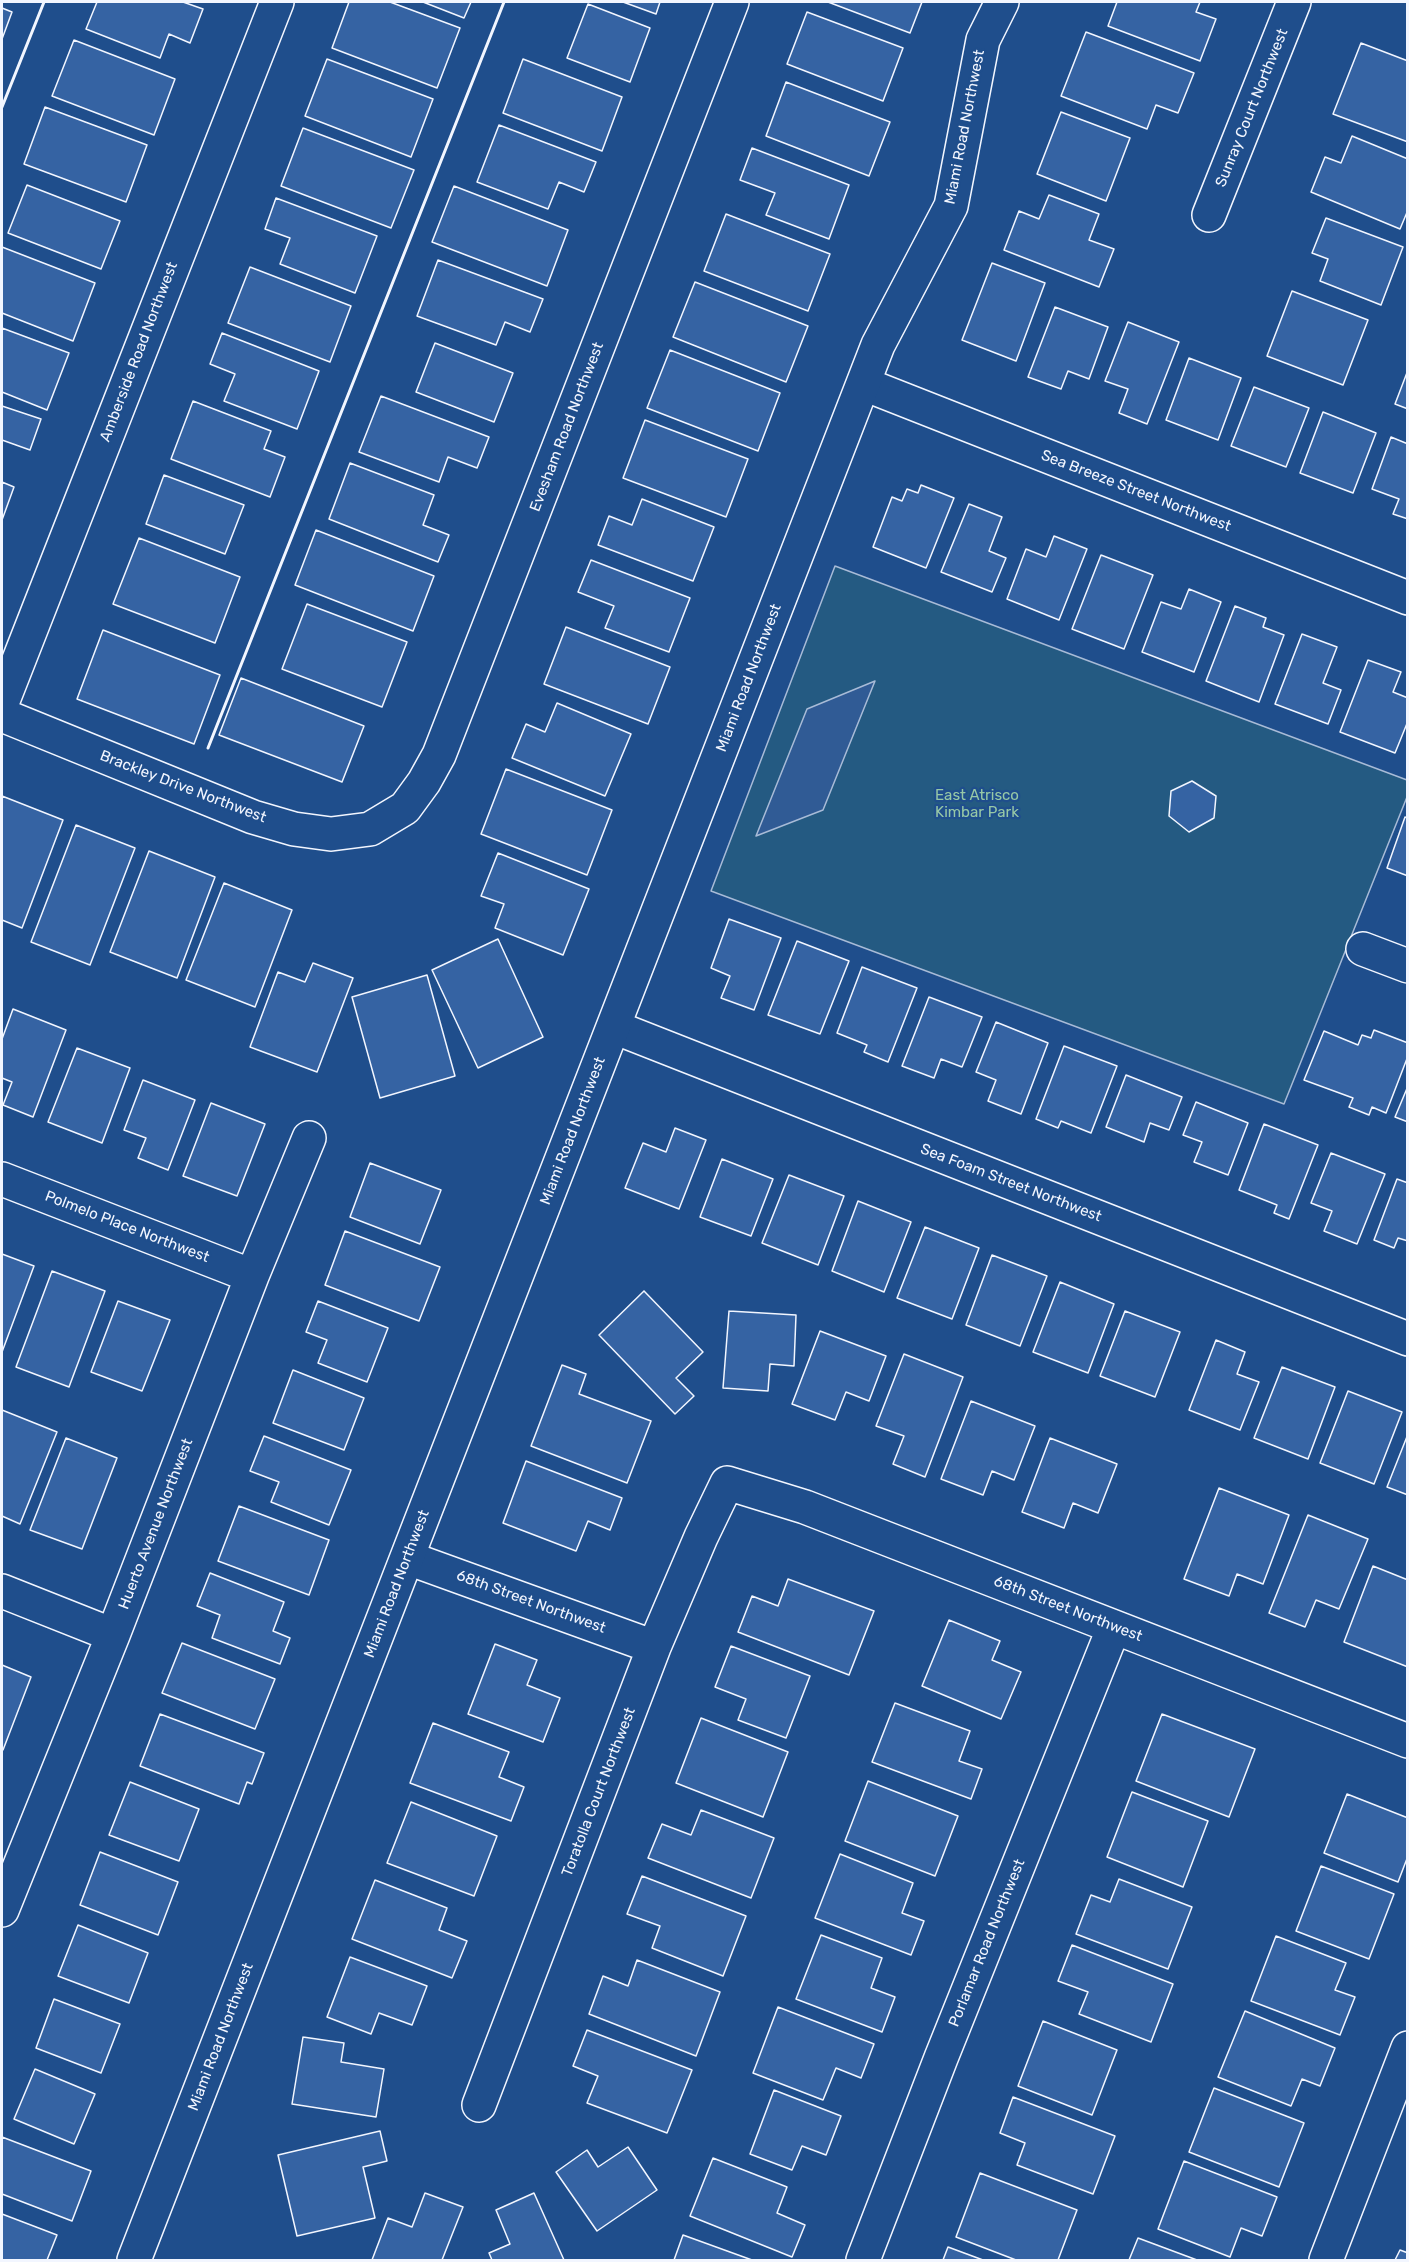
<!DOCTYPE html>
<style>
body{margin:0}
#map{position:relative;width:1409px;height:2262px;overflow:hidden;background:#1f4e8c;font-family:Rubik,sans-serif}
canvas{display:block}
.frame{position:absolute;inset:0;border:3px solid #f2f6ff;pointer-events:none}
</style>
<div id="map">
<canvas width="1409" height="2262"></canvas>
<div class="frame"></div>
</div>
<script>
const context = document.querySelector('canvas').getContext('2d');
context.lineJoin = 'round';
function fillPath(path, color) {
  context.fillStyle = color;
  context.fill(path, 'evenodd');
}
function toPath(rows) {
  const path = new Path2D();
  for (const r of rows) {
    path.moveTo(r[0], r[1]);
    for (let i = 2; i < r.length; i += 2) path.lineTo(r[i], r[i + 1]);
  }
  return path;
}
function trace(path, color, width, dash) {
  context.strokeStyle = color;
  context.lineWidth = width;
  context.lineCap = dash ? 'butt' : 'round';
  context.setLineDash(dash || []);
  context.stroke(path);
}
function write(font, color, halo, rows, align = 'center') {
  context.font = font + ' Rubik,sans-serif';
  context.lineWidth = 4.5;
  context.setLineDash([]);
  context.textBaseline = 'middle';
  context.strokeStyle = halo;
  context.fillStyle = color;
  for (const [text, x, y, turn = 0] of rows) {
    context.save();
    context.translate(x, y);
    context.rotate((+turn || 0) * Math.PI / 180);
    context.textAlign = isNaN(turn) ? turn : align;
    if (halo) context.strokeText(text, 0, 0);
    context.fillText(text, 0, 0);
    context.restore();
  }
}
const green = toPath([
 [835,566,1407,780,1407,797,1284,1104,711,891,835,566]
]);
fillPath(green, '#245a82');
trace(green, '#a8bbd7', 1.5);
const parking = toPath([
 [875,681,823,810,756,836,807,709,875,681]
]);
fillPath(parking, '#305b95');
trace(parking, '#a8bbd7', 1.5);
const building = toPath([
 [97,2,183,2,203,9,190,43,169,34,160,58,86,29,97,2],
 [349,2,390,2,460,28,437,88,332,48,349,2],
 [423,2,471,2,464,18,423,2],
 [623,2,660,2,656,14,623,2],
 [828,2,922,2,910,33,828,2],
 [1117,2,1200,2,1196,12,1216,19,1200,61,1108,26,1117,2],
 [588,4,650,28,630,82,567,58,588,4],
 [2,8,12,12,2,39,2,8],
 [807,12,903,48,883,101,787,64,807,12],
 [1086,32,1194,73,1178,113,1156,105,1147,129,1061,96,1086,32],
 [74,40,175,79,154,135,52,96,74,40],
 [1361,43,1408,61,1408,142,1333,114,1361,43],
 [327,59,433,99,411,157,305,116,327,59],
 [523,59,622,97,602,151,503,113,523,59],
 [786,82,890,122,869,176,766,136,786,82],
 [45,107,147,145,126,202,24,164,45,107],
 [1061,112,1130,138,1106,201,1037,174,1061,112],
 [499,125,596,162,584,192,559,182,548,209,477,182,499,125],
 [303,128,414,170,391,228,281,186,303,128],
 [1352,136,1408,159,1408,210,1400,229,1311,192,1325,157,1341,163,1352,136],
 [752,148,849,185,829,239,766,215,775,193,740,180,752,148],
 [27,185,120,221,101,269,8,233,27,185],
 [454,186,568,230,547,286,432,242,454,186],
 [1049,195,1099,214,1089,240,1114,249,1099,287,1004,250,1019,211,1039,219,1049,195],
 [276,198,377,236,355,293,280,264,290,238,265,229,276,198],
 [726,214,830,254,808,311,704,271,726,214],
 [1326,218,1403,247,1381,305,1320,281,1328,259,1312,253,1326,218],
 [2,247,95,283,73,341,2,313,2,247],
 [438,260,543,299,530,332,505,322,496,345,417,316,438,260],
 [992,263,1045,283,1016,361,962,340,992,263],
 [250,267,351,306,330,362,228,323,250,267],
 [695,282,808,326,786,382,673,337,695,282],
 [1292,291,1368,320,1343,385,1267,356,1292,291],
 [1055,307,1108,327,1089,379,1068,371,1061,389,1028,377,1055,307],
 [1128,322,1179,342,1147,424,1119,413,1128,389,1105,381,1128,322],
 [2,328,69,353,47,410,2,392,2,328],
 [222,333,319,371,297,429,224,401,235,374,210,364,222,333],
 [435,343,513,373,494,422,416,392,435,343],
 [670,350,780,393,758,451,647,408,670,350],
 [1189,358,1241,378,1218,440,1166,420,1189,358],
 [1408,370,1408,409,1395,404,1408,370],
 [1254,387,1309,408,1286,467,1231,446,1254,387],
 [381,396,489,437,477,468,448,457,439,482,359,452,381,396],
 [193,401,271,431,264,449,285,457,270,497,171,459,193,401],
 [2,406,41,419,30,450,2,440,2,406],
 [1323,412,1376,433,1353,493,1300,473,1323,412],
 [645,420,748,459,726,517,623,478,645,420],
 [1391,437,1408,444,1408,519,1393,514,1399,499,1372,489,1391,437],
 [350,463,434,495,423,525,449,535,438,562,329,519,350,463],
 [164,475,244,505,225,554,146,524,164,475],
 [2,482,14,487,2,520,2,482],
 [921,485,954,498,926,568,873,547,892,497,902,501,907,489,918,493,921,485],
 [642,499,714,527,693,581,598,545,609,516,632,525,642,499],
 [969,504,1002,517,989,551,1006,558,992,592,941,572,969,504],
 [316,530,434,576,413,631,295,585,316,530],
 [1054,536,1087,549,1059,620,1007,599,1026,549,1046,557,1054,536],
 [139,538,240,577,215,643,113,604,139,538],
 [1101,555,1153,575,1124,649,1072,629,1101,555],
 [591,560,690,598,669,652,605,628,614,606,578,592,591,560],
 [1189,589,1221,602,1194,672,1142,652,1161,602,1181,609,1189,589],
 [307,604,407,642,382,707,282,669,307,604],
 [1235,606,1266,618,1263,627,1284,635,1259,702,1206,681,1235,606],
 [566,627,670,667,648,724,544,684,566,627],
 [103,630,220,675,194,744,77,699,103,630],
 [1302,634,1337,647,1323,683,1341,690,1328,724,1275,704,1302,634],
 [1368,660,1401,672,1393,692,1408,698,1408,721,1395,753,1340,732,1368,660],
 [241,678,364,726,342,782,219,735,241,678],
 [557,703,631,734,605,796,512,758,526,724,545,732,557,703],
 [506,769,612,810,587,875,481,834,506,769],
 [1192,781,1216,796,1214,818,1189,832,1169,816,1171,791,1192,781],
 [2,796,63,820,22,928,2,920,2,796],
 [1405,817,1408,818,1408,876,1387,868,1405,817],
 [76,825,135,848,90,965,31,942,76,825],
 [149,851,215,877,177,978,110,952,149,851],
 [498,853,589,889,563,955,495,928,504,904,481,896,498,853],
 [224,883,292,910,255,1007,186,980,224,883],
 [729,919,781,938,754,1010,721,998,730,976,711,968,729,919],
 [498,939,543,1037,478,1068,432,970,498,939],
 [797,941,849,961,820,1034,768,1015,797,941],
 [313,963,353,978,317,1072,250,1047,278,972,305,982,313,963],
 [862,967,917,988,888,1062,864,1052,867,1045,837,1033,862,967],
 [427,975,455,1076,380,1098,352,997,427,975],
 [929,997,982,1017,962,1067,941,1059,934,1078,902,1066,929,997],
 [13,1009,66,1030,33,1117,3,1105,12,1082,2,1078,2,1039,13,1009],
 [996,1022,1048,1043,1021,1114,988,1101,996,1080,976,1072,996,1022],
 [1374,1030,1408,1043,1408,1056,1386,1113,1372,1107,1369,1115,1349,1107,1353,1098,1304,1080,1324,1031,1358,1045,1362,1035,1371,1038,1374,1030],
 [1064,1046,1117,1066,1091,1133,1061,1121,1058,1128,1036,1119,1064,1046],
 [77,1048,130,1068,102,1143,48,1122,77,1048],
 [1126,1075,1182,1097,1169,1130,1150,1123,1144,1142,1106,1127,1126,1075],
 [143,1080,195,1100,168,1170,138,1158,146,1138,124,1130,143,1080],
 [1408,1086,1408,1122,1395,1117,1408,1086],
 [1196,1102,1248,1123,1228,1175,1194,1162,1202,1142,1183,1135,1196,1102],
 [211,1103,265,1124,237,1196,183,1176,211,1103],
 [1264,1124,1318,1145,1289,1219,1274,1213,1277,1205,1239,1190,1264,1124],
 [675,1128,706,1140,679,1209,625,1188,643,1143,666,1152,675,1128],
 [1331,1153,1385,1174,1357,1244,1324,1231,1332,1211,1311,1203,1331,1153],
 [722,1159,773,1179,751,1236,700,1217,722,1159],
 [370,1163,441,1190,420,1244,350,1217,370,1163],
 [789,1175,844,1196,818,1265,762,1243,789,1175],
 [1397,1179,1408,1183,1408,1241,1398,1238,1394,1248,1374,1240,1397,1179],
 [858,1201,911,1222,884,1292,832,1271,858,1201],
 [925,1227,979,1248,952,1319,897,1298,925,1227],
 [345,1231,440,1267,419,1321,325,1285,345,1231],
 [2,1254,34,1266,2,1352,2,1254],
 [992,1255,1047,1276,1020,1346,966,1325,992,1255],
 [52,1271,105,1291,69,1387,16,1367,52,1271],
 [1060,1282,1114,1304,1088,1373,1033,1352,1060,1282],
 [644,1291,703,1352,676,1378,694,1396,675,1414,599,1335,644,1291],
 [118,1301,170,1320,142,1391,91,1372,118,1301],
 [318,1301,388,1328,367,1382,318,1363,327,1340,306,1332,318,1301],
 [729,1311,796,1315,794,1366,770,1364,768,1391,723,1388,729,1311],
 [1125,1311,1180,1332,1155,1397,1100,1376,1125,1311],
 [820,1331,886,1356,869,1401,846,1392,835,1420,792,1404,820,1331],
 [1216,1340,1245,1352,1237,1374,1259,1382,1240,1430,1189,1410,1216,1340],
 [904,1354,963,1377,925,1477,893,1464,904,1436,876,1426,904,1354],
 [562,1365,586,1374,579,1394,651,1421,627,1483,531,1446,562,1365],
 [1282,1367,1335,1387,1308,1459,1254,1438,1282,1367],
 [293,1370,364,1398,344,1450,273,1423,293,1370],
 [1348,1391,1402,1412,1374,1484,1320,1463,1348,1391],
 [971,1401,1035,1426,1014,1480,992,1471,983,1495,941,1479,971,1401],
 [2,1410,57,1432,20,1524,2,1516,2,1410],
 [1408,1434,1408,1495,1387,1487,1408,1434],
 [264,1436,351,1470,329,1525,271,1502,279,1482,250,1471,264,1436],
 [66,1438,117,1458,82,1549,30,1530,66,1438],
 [1050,1438,1117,1464,1098,1513,1073,1503,1064,1528,1022,1512,1050,1438],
 [526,1461,622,1498,610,1530,588,1521,576,1551,503,1523,526,1461],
 [1219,1488,1289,1515,1263,1584,1237,1574,1229,1596,1184,1579,1219,1488],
 [239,1506,329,1540,309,1595,218,1561,239,1506],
 [1308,1515,1368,1539,1339,1609,1316,1600,1305,1627,1269,1613,1308,1515],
 [1373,1566,1408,1580,1408,1667,1344,1642,1373,1566],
 [210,1573,284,1602,273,1631,290,1638,280,1664,212,1638,220,1615,197,1606,210,1573],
 [788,1579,874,1611,849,1675,738,1632,752,1596,778,1606,788,1579],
 [949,1620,1000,1641,992,1660,1021,1672,1001,1719,922,1686,949,1620],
 [182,1643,275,1679,255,1729,162,1693,182,1643],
 [495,1644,537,1660,527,1685,560,1698,543,1742,468,1714,495,1644],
 [731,1646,810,1676,786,1738,738,1720,746,1699,715,1687,731,1646],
 [2,1665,31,1677,3,1750,2,1750,2,1665],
 [895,1703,970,1731,959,1761,982,1769,971,1799,872,1762,895,1703],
 [160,1714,264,1753,252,1784,247,1782,239,1804,140,1766,160,1714],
 [1162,1714,1255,1749,1229,1817,1136,1781,1162,1714],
 [701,1718,788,1752,763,1817,676,1783,701,1718],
 [433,1723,509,1752,499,1777,524,1787,511,1821,410,1783,433,1723],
 [868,1781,958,1816,935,1876,845,1841,868,1781],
 [130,1782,199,1809,179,1861,109,1835,130,1782],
 [1132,1792,1208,1821,1183,1887,1107,1857,1132,1792],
 [1347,1794,1408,1818,1408,1856,1398,1882,1324,1853,1347,1794],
 [411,1802,497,1836,474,1896,387,1863,411,1802],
 [701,1810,774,1838,751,1898,648,1858,662,1824,691,1835,701,1810],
 [100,1852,178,1882,158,1935,80,1905,100,1852],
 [840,1854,913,1883,902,1913,924,1921,911,1955,815,1918,840,1854],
 [1321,1866,1394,1894,1369,1959,1296,1931,1321,1866],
 [642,1876,746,1916,723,1976,652,1948,660,1926,627,1914,642,1876],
 [1119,1879,1192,1907,1168,1969,1076,1934,1091,1895,1110,1902,1119,1879],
 [375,1880,447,1908,439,1930,467,1941,452,1978,352,1939,375,1880],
 [78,1925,148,1953,129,2003,58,1976,78,1925],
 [821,1935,882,1958,871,1988,895,1997,882,2032,796,1999,821,1935],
 [1276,1936,1346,1963,1335,1990,1355,1997,1340,2035,1251,2001,1276,1936],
 [1072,1945,1173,1984,1151,2042,1079,2014,1088,1992,1058,1981,1072,1945],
 [350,1957,427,1986,412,2025,379,2013,371,2034,327,2017,350,1957],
 [637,1960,720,1992,696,2056,589,2014,603,1976,628,1986,637,1960],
 [54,1999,120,2024,101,2073,36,2048,54,1999],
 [778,2007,874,2044,861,2078,836,2068,823,2100,753,2073,778,2007],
 [1245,2011,1335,2048,1320,2086,1302,2079,1291,2106,1218,2077,1245,2011],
 [1043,2021,1117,2050,1092,2115,1018,2086,1043,2021],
 [587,2030,692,2070,667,2133,587,2103,598,2076,573,2066,587,2030],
 [303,2037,344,2043,341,2062,384,2069,376,2117,292,2104,303,2037],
 [35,2069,95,2094,74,2144,14,2119,35,2069],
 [1214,2088,1304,2123,1279,2187,1189,2152,1214,2088],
 [774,2090,841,2116,826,2155,802,2146,792,2170,750,2154,774,2090],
 [1013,2097,1115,2136,1093,2194,1017,2165,1025,2143,1000,2133,1013,2097],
 [380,2131,387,2161,363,2167,375,2218,297,2236,278,2155,380,2131],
 [2,2137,91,2171,72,2221,2,2194,2,2137],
 [628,2147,657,2190,597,2231,556,2172,587,2150,598,2167,628,2147],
 [713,2158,787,2187,777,2213,805,2225,792,2257,690,2216,713,2158],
 [1184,2161,1277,2197,1262,2236,1241,2228,1230,2257,1158,2229,1184,2161],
 [980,2173,1077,2210,1058,2260,1016,2260,956,2237,980,2173],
 [425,2193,463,2207,442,2260,372,2260,388,2218,412,2227,425,2193],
 [534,2193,564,2260,492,2260,489,2253,510,2244,496,2210,534,2193],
 [2,2214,57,2235,47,2260,2,2260,2,2214],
 [683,2235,752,2260,674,2260,683,2235],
 [1138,2238,1197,2260,1129,2260,1138,2238],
 [948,2247,983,2260,943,2260,948,2247],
 [1400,2250,1408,2253,1408,2260,1395,2260,1400,2250]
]);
fillPath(building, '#3563a3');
trace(building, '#f2f6ff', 1.5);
const street = toPath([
 [1209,215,1294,2],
 [864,384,1408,598],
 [2,703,277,2],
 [2,715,253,817,294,829,331,834,370,829,405,808,424,782,439,755,732,2],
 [1363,949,1408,966],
 [614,1027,1408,1339],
 [2,1179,252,1276],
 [408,1558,654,1647],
 [2,1591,113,1635],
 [2,1910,113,1635,252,1276,309,1138],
 [479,2105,654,1647,701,1537,727,1483,805,1507,1408,1741],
 [863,2260,941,2058,1114,1627],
 [1326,2260,1408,2048]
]);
const secondary = toPath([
 [134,2260,878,345,951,206,983,40,1002,2]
]);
trace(street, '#f2f6ff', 36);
trace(secondary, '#f2f6ff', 36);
trace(street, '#1f4e8c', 33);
trace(secondary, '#1f4e8c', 33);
trace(toPath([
 [2,107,44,2],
 [208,748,504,2]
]), '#f2f6ff', 3);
write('15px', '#f2f6ff', '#1f4e8c', [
 ["Sunray Court Northwest",1252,108,-68],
 ["Miami Road Northwest",965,127,-79],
 ["Amberside Road Northwest",139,352,-69],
 ["Evesham Road Northwest",567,427,-69],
 ["Sea Breeze Street Northwest",1136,491,21],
 ["Miami Road Northwest",749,678,-69],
 ["Brackley Drive Northwest",183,787,21],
 ["Miami Road Northwest",573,1131,-69],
 ["Sea Foam Street Northwest",1011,1183,21],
 ["Polmelo Place Northwest",127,1227,21],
 ["Huerto Avenue Northwest",156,1524,-69],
 ["Miami Road Northwest",397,1584,-69],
 ["68th Street Northwest",531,1602,20],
 ["68th Street Northwest",1068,1609,21],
 ["Toratolla Court Northwest",599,1792,-69],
 ["Porlamar Road Northwest",987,1943,-68],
 ["Miami Road Northwest",221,2037,-69]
]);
write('15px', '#97c8a6', '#1f4e8c', [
 ["East Atrisco",977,796],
 ["Kimbar Park",977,813]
]);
</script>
